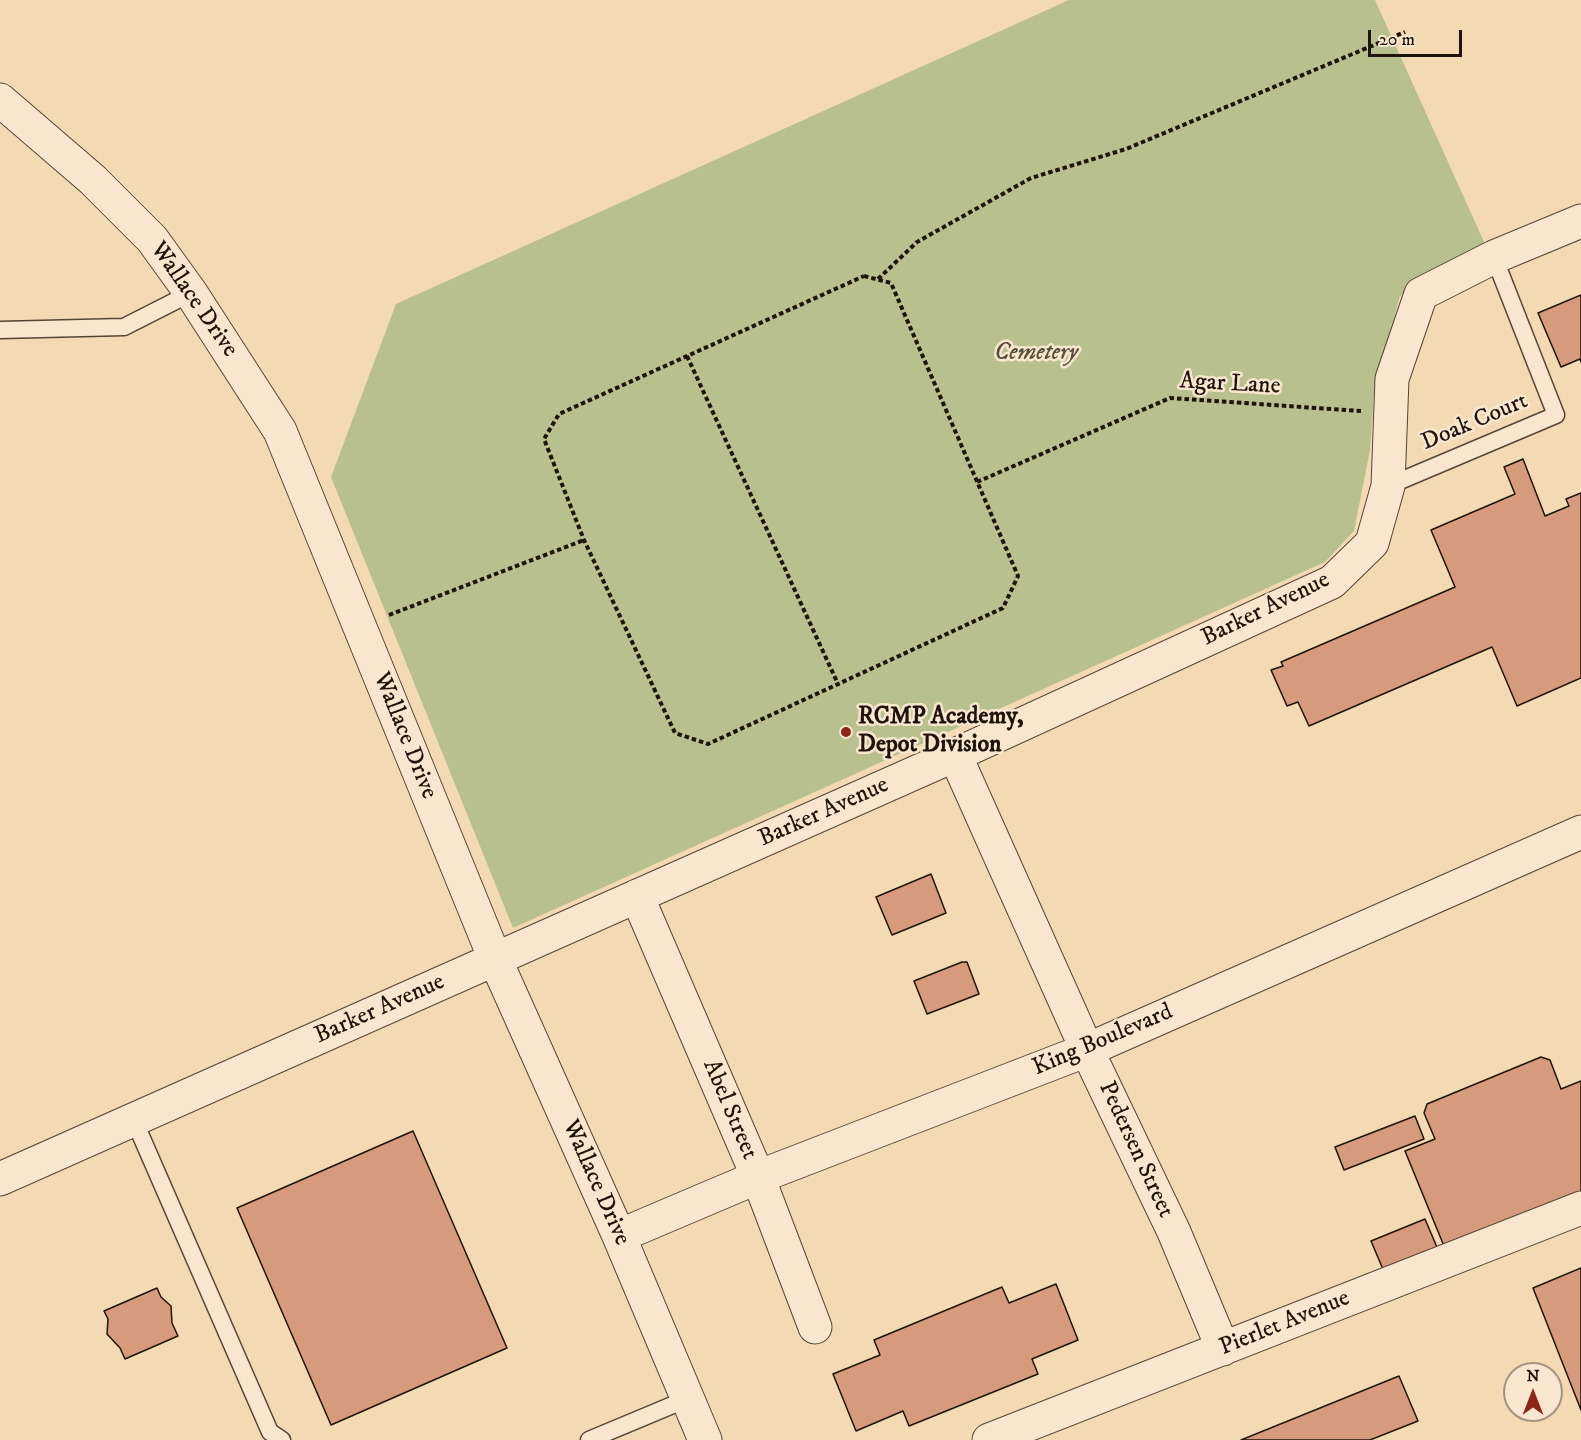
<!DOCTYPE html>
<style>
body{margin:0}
#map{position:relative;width:1581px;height:1440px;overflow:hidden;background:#f4dab4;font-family:"IM FELL DW Pica",serif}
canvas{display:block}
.north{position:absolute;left:1503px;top:1362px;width:60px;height:60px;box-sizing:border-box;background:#f8e7ce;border:2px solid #a19380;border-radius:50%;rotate:0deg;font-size:16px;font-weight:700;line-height:24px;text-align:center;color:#1f140b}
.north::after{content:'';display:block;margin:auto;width:21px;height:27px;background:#8f2418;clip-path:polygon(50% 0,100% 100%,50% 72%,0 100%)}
.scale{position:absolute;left:1368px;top:30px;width:94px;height:27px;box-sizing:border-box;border:3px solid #1f140b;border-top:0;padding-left:8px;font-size:18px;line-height:21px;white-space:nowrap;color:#1f140b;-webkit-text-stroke:4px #f8e7ce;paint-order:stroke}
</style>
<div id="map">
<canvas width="1581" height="1440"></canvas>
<div class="north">N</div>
<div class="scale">20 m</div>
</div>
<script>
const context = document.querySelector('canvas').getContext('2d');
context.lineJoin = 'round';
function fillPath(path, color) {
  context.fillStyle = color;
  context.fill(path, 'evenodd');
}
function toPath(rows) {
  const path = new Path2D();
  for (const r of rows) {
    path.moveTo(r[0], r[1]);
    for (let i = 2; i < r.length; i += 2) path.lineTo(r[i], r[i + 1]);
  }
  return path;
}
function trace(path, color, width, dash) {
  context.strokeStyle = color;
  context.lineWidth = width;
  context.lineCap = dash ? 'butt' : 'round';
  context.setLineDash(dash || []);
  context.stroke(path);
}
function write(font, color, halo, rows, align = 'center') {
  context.font = font + ' "IM FELL DW Pica",serif';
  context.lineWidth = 5;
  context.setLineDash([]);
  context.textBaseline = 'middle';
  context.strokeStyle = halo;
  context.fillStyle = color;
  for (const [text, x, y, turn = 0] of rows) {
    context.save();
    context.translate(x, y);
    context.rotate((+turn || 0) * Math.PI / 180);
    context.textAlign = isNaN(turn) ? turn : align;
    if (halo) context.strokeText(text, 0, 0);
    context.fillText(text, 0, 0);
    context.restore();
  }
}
fillPath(toPath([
 [1069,0,1375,0,1485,244,1400,296,1374,393,1370,450,1354,531,1325,562,513,928,331,477,396,304]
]), '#b8c08f');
const building = toPath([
 [1581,295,1581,362,1580,359,1561,367,1538,313,1581,295],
 [1523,459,1545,516,1569,506,1566,499,1581,493,1581,678,1517,706,1492,647,1309,726,1298,702,1287,706,1271,670,1283,666,1281,662,1455,587,1431,530,1515,494,1504,467,1523,459],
 [931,874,946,913,892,935,876,897,931,874],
 [962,962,967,962,979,994,927,1014,914,981,962,962],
 [1541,1057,1550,1060,1561,1089,1581,1081,1581,1195,1446,1251,1405,1151,1435,1139,1424,1113,1427,1104,1541,1057],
 [1415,1116,1424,1139,1344,1170,1335,1147,1415,1116],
 [413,1131,507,1348,331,1425,237,1208,413,1131],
 [1425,1219,1439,1252,1385,1274,1371,1241,1425,1219],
 [1581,1268,1581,1410,1533,1288,1581,1268],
 [1056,1284,1078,1340,1032,1359,1038,1374,909,1426,903,1411,856,1431,833,1374,880,1355,874,1340,1002,1287,1009,1303,1056,1284],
 [157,1288,161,1297,171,1306,172,1323,178,1336,125,1359,120,1348,107,1334,108,1319,104,1311,157,1288],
 [1399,1376,1418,1421,1370,1440,1241,1440,1399,1376]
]);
fillPath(building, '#d69a7c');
trace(building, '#1f140b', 1.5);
const service = toPath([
 [0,330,124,327,191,293],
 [1388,486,1556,415,1494,257],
 [134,1120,270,1432,282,1440],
 [589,1440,687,1399]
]);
const minor = toPath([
 [0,100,93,180,152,239,191,293,280,431,495,959,619,1236,705,1440],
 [955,755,1087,1050,1174,1232,1223,1349],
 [637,896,758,1177,815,1327],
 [0,1179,955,755,1332,582,1372,543,1388,486,1392,379,1421,294,1494,257,1581,221],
 [619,1236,758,1177,1087,1050,1581,832],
 [989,1440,1581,1208]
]);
trace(service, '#544635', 19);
trace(minor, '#544635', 35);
trace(toPath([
 [864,276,891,283,1018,576,1003,608,708,744,675,733,584,540,544,439,559,414,864,276],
 [878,279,917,242,1031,178,1126,149,1405,32],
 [687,356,838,684],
 [977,482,1170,398,1361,411],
 [389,615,584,540]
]), '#1f140b', 4, [4.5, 3]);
trace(service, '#f8e7ce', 16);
trace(minor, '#f8e7ce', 33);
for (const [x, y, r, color] of [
 [846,732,6,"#8f2418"]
]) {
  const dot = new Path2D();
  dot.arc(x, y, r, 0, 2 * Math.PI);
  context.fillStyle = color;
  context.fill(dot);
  trace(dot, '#f8e7ce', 2);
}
write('24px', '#1f140b', '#f8e7ce', [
 ["Wallace Drive",193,300,55],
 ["Agar Lane",1230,385,3],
 ["Doak Court",1475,423,-23],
 ["Barker Avenue",1266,610,-26],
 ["Wallace Drive",404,736,68],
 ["Barker Avenue",824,813,-24],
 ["Barker Avenue",380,1010,-24],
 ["King Boulevard",1103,1041,-23],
 ["Abel Street",729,1110,67],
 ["Pedersen Street",1135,1150,65],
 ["Wallace Drive",595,1183,66],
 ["Pierlet Avenue",1285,1324,-22]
]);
write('italic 24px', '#555039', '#f8e7ce', [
 ["Cemetery",1036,354]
]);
write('bold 24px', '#1f140b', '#f8e7ce', [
 ["RCMP Academy,",858,718],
 ["Depot Division",858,746]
], 'left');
</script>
